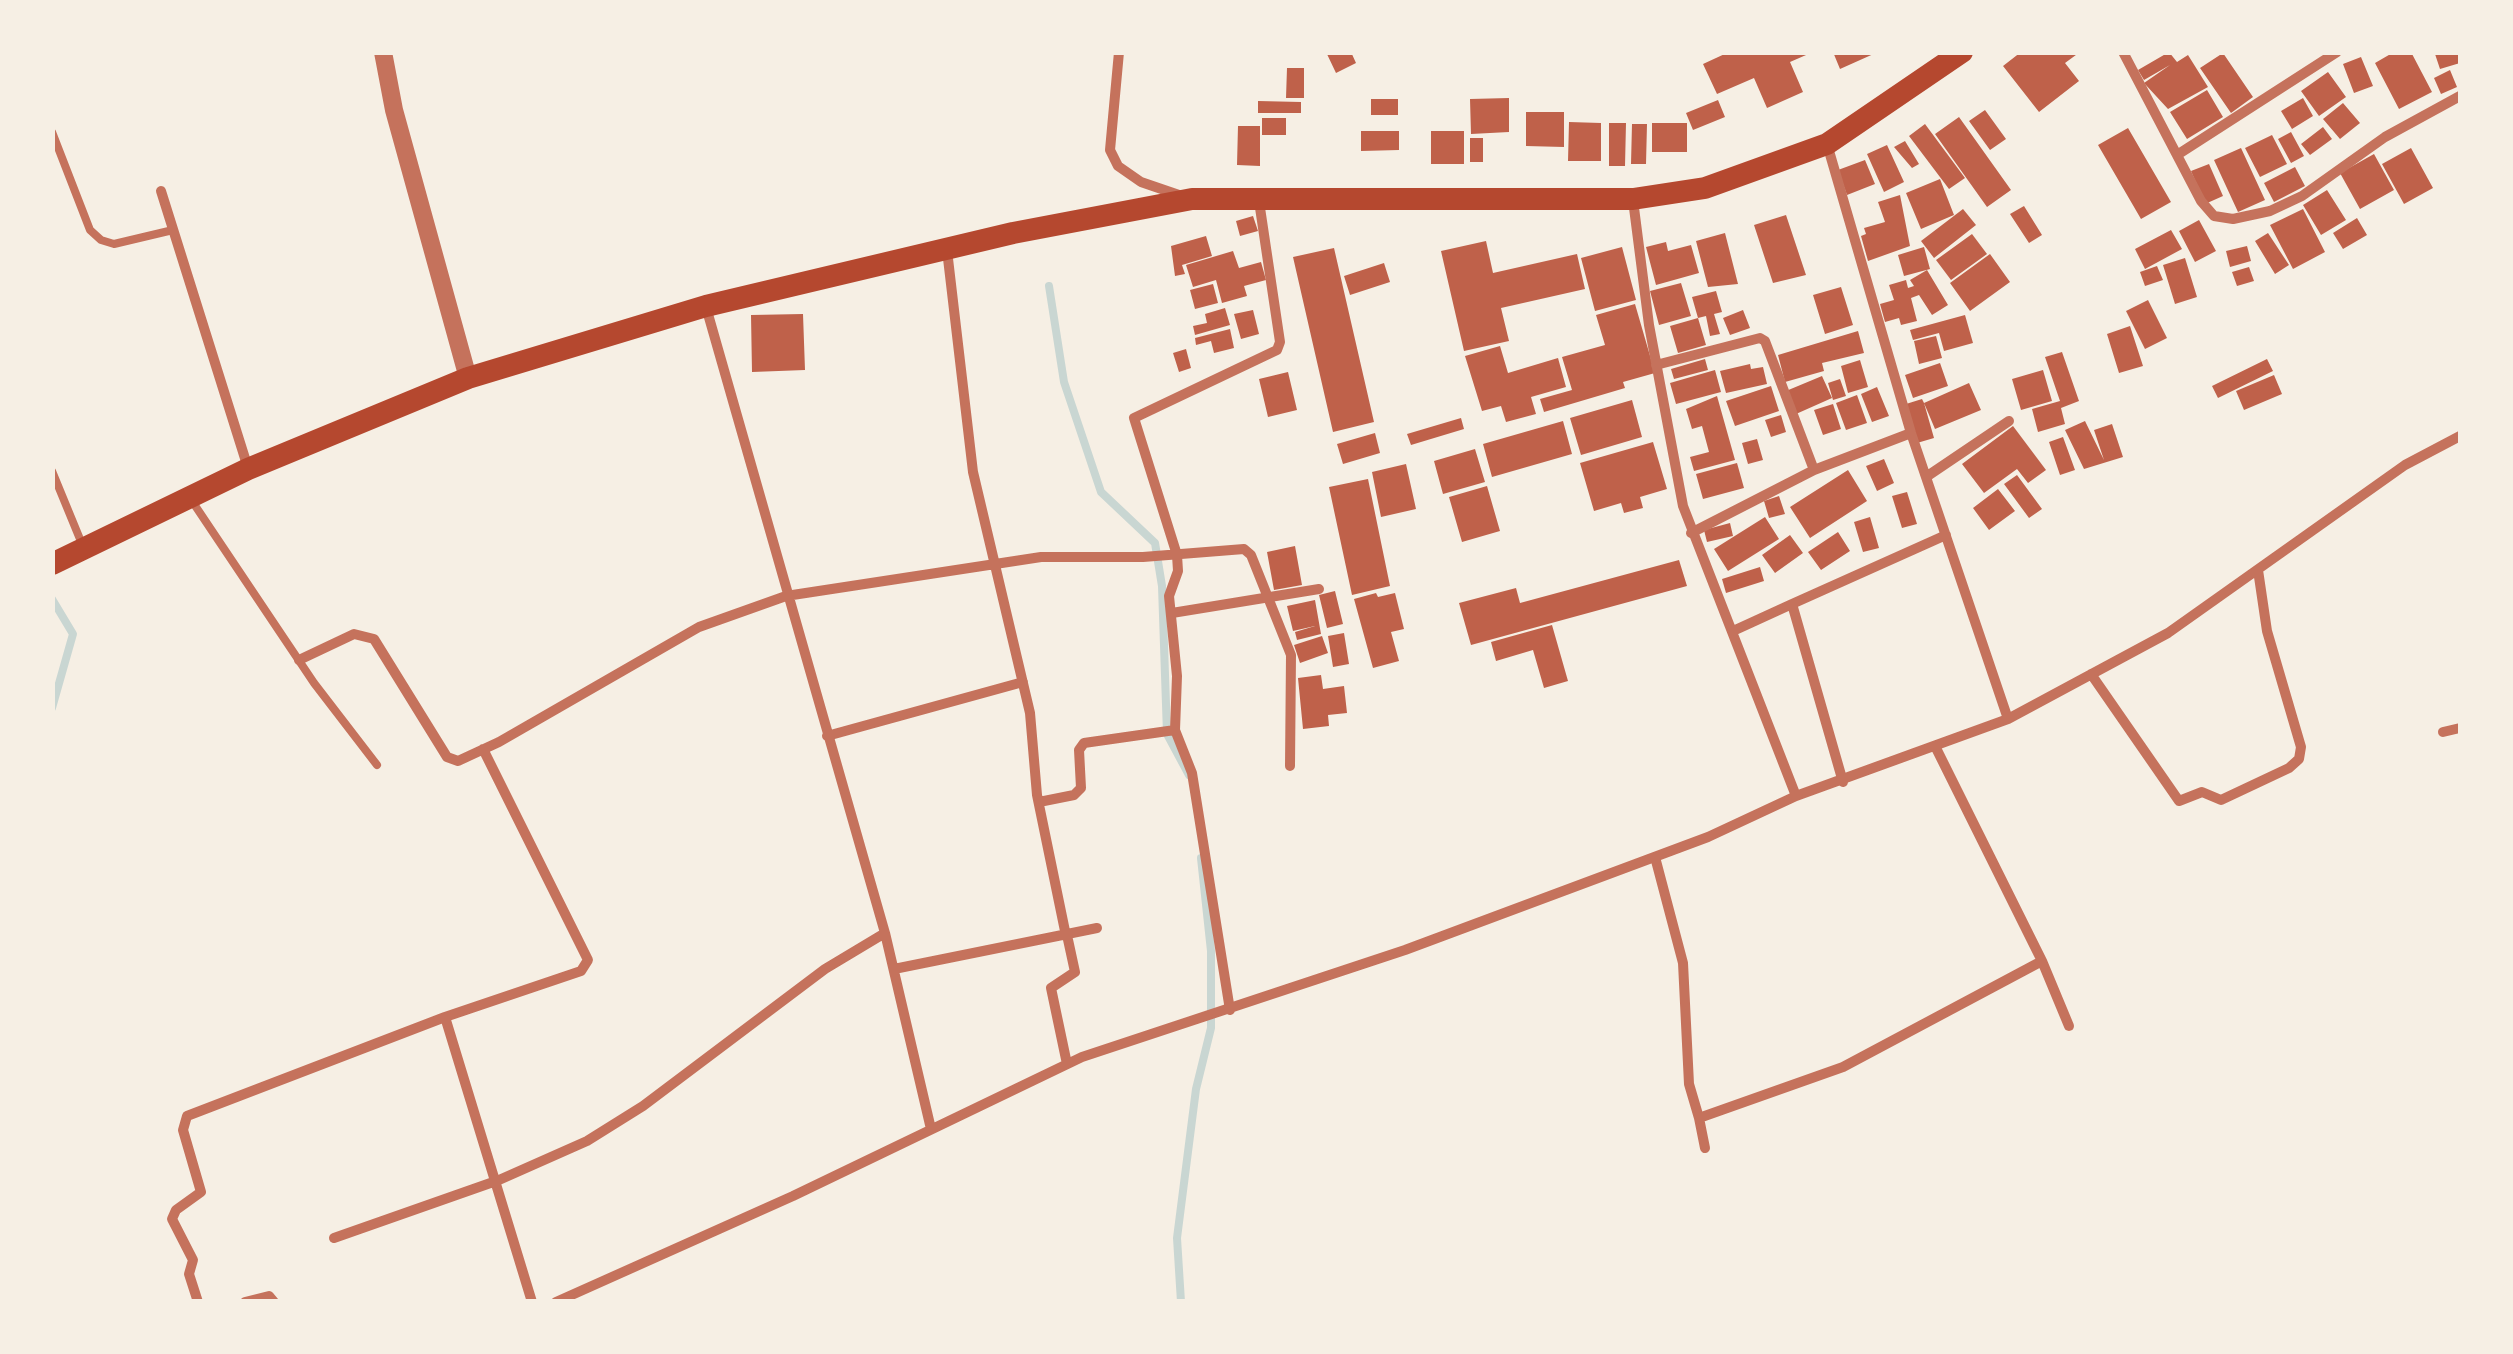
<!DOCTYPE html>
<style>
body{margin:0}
#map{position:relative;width:2513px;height:1354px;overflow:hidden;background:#f6efe4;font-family:Poppins,sans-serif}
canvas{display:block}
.frame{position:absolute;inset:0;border:55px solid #f6efe4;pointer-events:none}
</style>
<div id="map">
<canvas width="2513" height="1354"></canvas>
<div class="frame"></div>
</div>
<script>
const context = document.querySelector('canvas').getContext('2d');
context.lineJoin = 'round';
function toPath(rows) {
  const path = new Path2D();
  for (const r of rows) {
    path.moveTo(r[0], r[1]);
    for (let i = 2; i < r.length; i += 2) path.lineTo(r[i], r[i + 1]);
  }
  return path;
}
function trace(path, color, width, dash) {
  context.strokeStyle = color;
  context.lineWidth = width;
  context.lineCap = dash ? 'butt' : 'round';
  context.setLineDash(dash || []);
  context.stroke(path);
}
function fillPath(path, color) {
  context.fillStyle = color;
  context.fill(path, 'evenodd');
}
trace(toPath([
 [1049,286,1064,382,1101,492,1155,543,1162,586,1167,734,1189,775],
 [52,599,73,634,52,708],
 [1181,1302,1177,1238,1196,1089,1211,1028,1211,951,1201,858]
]), '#c9d6d2', 8);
fillPath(toPath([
 [1326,52,1351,52,1356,63,1336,73],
 [1729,52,1813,52,1790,62,1803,92,1767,108,1754,78,1717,94,1703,64],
 [1833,52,1878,52,1840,69],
 [2021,52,2080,52,2065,63,2079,81,2039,112,2003,66],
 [2169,52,2177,62,2188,55,2208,87,2168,109,2144,83,2170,65,2144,80,2138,70],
 [2394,52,2411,52,2432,92,2399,109,2375,63],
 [2460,52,2460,63,2440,69,2435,54],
 [2223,53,2253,97,2231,113,2200,68],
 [2361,57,2373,86,2354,93,2343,64],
 [1287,68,1304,68,1304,98,1286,98],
 [2450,70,2457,87,2441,94,2434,78],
 [2328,72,2346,97,2319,116,2301,91],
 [2207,90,2223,117,2187,139,2170,112],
 [1509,98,1509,132,1471,134,1470,99],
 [2303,98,2313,116,2292,129,2281,111],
 [1371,99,1398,99,1398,115,1371,115],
 [1718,100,1725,117,1693,130,1686,113],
 [1258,101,1301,102,1301,113,1258,113],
 [2343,103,2360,123,2340,139,2323,119],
 [1985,110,2006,139,1990,150,1969,121],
 [1526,112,1564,112,1564,147,1526,146],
 [1959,117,2011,190,1987,207,1935,134],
 [1262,118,1286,118,1286,135,1262,135],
 [1569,122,1601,123,1601,161,1568,161],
 [1609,123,1626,123,1625,166,1609,166],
 [1652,123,1687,123,1687,152,1652,152],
 [1632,124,1647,124,1646,164,1631,164],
 [1925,124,1965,178,1949,189,1909,136],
 [1238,126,1260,126,1260,166,1237,165],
 [2323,127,2332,139,2310,155,2301,144],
 [2128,128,2171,202,2141,219,2098,145],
 [1361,131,1399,131,1399,150,1361,151],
 [1431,131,1464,131,1464,164,1431,164],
 [2291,132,2304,156,2291,163,2278,139],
 [2272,135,2287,164,2260,177,2245,148],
 [1470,138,1483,138,1483,162,1470,162],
 [1905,141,1919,164,1912,168,1894,147],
 [1887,145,1904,182,1884,192,1867,154],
 [2241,148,2265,200,2238,212,2214,160],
 [2411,148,2433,188,2404,204,2382,164],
 [2374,154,2394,190,2360,209,2340,173],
 [1865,160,1875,184,1847,195,1838,170],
 [2209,164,2223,196,2205,204,2191,171],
 [2295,167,2305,186,2274,202,2264,183],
 [1940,179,1954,215,1921,229,1906,193],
 [2327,190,2346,220,2321,235,2303,205],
 [1900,195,1910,246,1868,261,1861,236,1866,234,1864,228,1885,222,1878,202],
 [2024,206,2042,235,2029,243,2010,214],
 [1963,209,1976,225,1934,258,1921,241],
 [2303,209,2325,252,2293,269,2270,225],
 [1786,215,1806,275,1773,283,1754,225],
 [1253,216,1258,231,1240,236,1236,221],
 [2357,218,2367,235,2343,249,2333,233],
 [2199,220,2216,251,2195,262,2179,231],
 [2171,230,2182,249,2145,269,2135,249],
 [1725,233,1738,284,1708,287,1696,241],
 [2268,233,2289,265,2275,274,2255,241],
 [1972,234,1987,254,1951,280,1936,260],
 [1206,236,1212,256,1182,265,1185,274,1175,276,1171,246],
 [1486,241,1493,273,1577,254,1585,289,1501,308,1509,341,1464,351,1441,251],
 [1666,242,1668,251,1691,245,1699,273,1656,285,1646,247],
 [2247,246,2251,261,2230,267,2226,251],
 [1622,247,1636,300,1595,311,1581,258],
 [1924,247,1930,269,1904,276,1898,255],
 [1334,248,1374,422,1333,432,1293,257],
 [1233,251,1239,268,1261,262,1266,280,1244,286,1247,296,1222,303,1216,280,1193,287,1186,265],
 [1990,254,2010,282,1970,311,1950,283],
 [2185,258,2197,297,2175,304,2163,265],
 [1384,263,1390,282,1350,295,1344,276],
 [2157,266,2163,280,2145,286,2140,272],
 [2249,267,2254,281,2237,286,2232,272],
 [1927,270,1948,305,1932,315,1919,295,1911,298,1917,321,1901,325,1899,318,1885,322,1880,304,1894,300,1889,285,1906,280,1908,288,1914,286,1910,280],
 [1681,283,1691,316,1659,325,1650,291],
 [1213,284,1218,303,1195,309,1190,290],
 [1841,287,1853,325,1825,334,1813,295],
 [1716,291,1722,312,1714,314,1720,334,1710,336,1706,316,1698,318,1692,297],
 [2148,300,2167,338,2145,349,2126,311],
 [1635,304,1655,373,1623,382,1625,388,1544,412,1540,399,1572,390,1562,357,1605,345,1596,315],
 [1225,308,1230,325,1195,335,1193,326,1207,323,1205,314],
 [1253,310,1259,334,1241,339,1234,314],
 [1743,310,1750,328,1730,335,1723,318],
 [803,314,805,370,752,372,751,315],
 [1965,315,1973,343,1944,351,1939,333,1913,340,1910,330],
 [1698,318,1706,345,1678,353,1670,326],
 [2130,326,2143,366,2119,373,2107,334],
 [1230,329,1234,348,1214,353,1211,341,1196,345,1195,338],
 [1858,331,1864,353,1822,363,1824,371,1785,382,1778,355],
 [1936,336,1942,358,1919,364,1914,341],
 [1500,346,1508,373,1558,358,1566,387,1531,397,1536,414,1506,422,1501,406,1482,411,1465,356],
 [1186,349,1191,368,1179,372,1173,353],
 [2062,352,2079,401,2061,408,2065,424,2038,432,2032,409,2060,401,2045,357],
 [1705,359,1708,370,1674,379,1671,369],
 [2267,359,2273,371,2218,398,2212,386],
 [1860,360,1868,387,1848,393,1841,366],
 [1940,363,1948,386,1913,398,1905,375],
 [1750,364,1751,369,1763,367,1767,384,1726,393,1720,371],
 [1715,370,1721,392,1676,404,1670,383],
 [2043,370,2052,401,2021,410,2012,379],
 [1288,372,1297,410,1268,417,1259,379],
 [2274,375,2282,394,2244,410,2236,391],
 [1822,376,1832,398,1796,414,1786,391],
 [1840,379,1846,396,1833,400,1828,383],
 [1969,383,1981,410,1935,429,1924,403,1934,438,1917,443,1906,404,1922,399,1924,403],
 [1771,386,1779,411,1735,426,1726,401],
 [1877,387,1889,416,1872,422,1861,394],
 [1857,395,1867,423,1846,430,1836,403],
 [1717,396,1735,460,1694,471,1690,457,1709,452,1702,426,1692,429,1686,409],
 [1632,400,1642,437,1581,455,1570,418],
 [1833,404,1841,429,1823,435,1814,410],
 [1781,415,1786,432,1771,437,1765,420],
 [1461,418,1464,429,1411,445,1407,434],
 [1563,421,1572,454,1492,477,1483,444],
 [2085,421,2104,460,2094,430,2112,424,2123,457,2084,469,2065,430],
 [2013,426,2046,470,2028,483,2017,469,1984,493,1962,464],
 [1375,433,1380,453,1343,464,1337,444],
 [2063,437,2075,470,2060,475,2049,442],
 [1757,439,1763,460,1748,464,1742,443],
 [1653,442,1667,489,1640,497,1643,508,1624,513,1621,503,1594,511,1580,463],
 [1475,449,1485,482,1443,494,1434,461],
 [1884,459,1894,483,1877,491,1866,466],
 [1737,463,1744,488,1703,499,1696,474],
 [1406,464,1416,509,1381,517,1372,472],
 [1848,470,1867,501,1810,538,1790,507],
 [2017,475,2042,509,2029,518,2004,484],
 [1368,479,1390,586,1352,595,1329,487],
 [1487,486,1500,531,1462,542,1449,497],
 [1998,489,2015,511,1989,530,1973,508],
 [1907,492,1917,524,1902,528,1892,496],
 [1779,496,1785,514,1769,518,1764,501],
 [1765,517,1779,539,1728,571,1714,549],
 [1870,517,1879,548,1863,552,1854,522],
 [1730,523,1733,536,1707,542,1704,530],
 [1838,532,1850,551,1821,570,1808,552],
 [1790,535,1803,553,1775,573,1762,555],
 [1295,546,1302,585,1274,590,1267,552],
 [1679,560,1687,586,1471,645,1459,603,1516,588,1520,603],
 [1760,567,1764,581,1726,593,1722,579],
 [1335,591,1343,624,1327,628,1319,595],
 [1376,593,1378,597,1395,593,1404,629,1391,632,1399,661,1373,668,1354,599],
 [1315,600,1321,634,1297,640,1295,632,1315,626,1293,631,1287,606],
 [1552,625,1568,681,1544,688,1533,650,1496,661,1491,642],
 [1344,633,1349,664,1333,667,1328,636],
 [1322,636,1328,653,1300,663,1294,645],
 [1321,675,1323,689,1344,686,1347,713,1328,715,1329,726,1303,729,1298,678]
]), '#bf614a');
trace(toPath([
 [52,132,90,230,101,240,114,244,173,230],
 [52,471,82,544],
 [192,501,314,683,377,765]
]), '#c5725c', 8);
trace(toPath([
 [1119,52,1110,150,1118,166,1141,182,1179,195],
 [2123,52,2201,201,2214,216,2233,219,2270,211,2302,196,2385,137,2460,96],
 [1827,144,1911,433,2008,719],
 [2177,155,2337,52],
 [161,191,248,468],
 [1633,200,1649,325,1683,506,1796,796],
 [947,250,973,472,1030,713,1037,795,1065,931],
 [706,307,885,933,931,1129],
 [1656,365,1760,338,1765,341,1814,470],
 [1926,477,2009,421],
 [1691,533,1814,470,1911,433],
 [1172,613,1319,589],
 [1733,631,1792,604],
 [299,660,354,634,374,639,447,757,458,761,499,742,699,627,786,596,1041,557,1143,557,1244,549,1251,555,1291,655,1290,766],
 [2091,674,2179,801,2202,792,2221,800,2289,768,2299,759,2301,747,2267,631,2258,570],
 [2443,732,2460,728],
 [827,736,1023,682],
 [483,749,588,960,581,971,445,1017,532,1302],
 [1843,782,1792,604,1946,535],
 [1039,802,1074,795,1081,788,1079,750,1084,743,1175,730],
 [1655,857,1683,963,1689,1084,1699,1118,1843,1067,2042,961,1935,746],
 [1067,935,1075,972,1051,988,1067,1064],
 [2042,961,2069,1026],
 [894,969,1097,928],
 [1230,1010,1192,773,1175,730,1177,676,1169,596,1178,571,1177,555,1134,418,1277,350,1280,342,1259,201],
 [1699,1118,1705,1148],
 [334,1238,499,1180,587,1141,643,1106,825,969,885,933],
 [198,1302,189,1274,193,1260,172,1219,176,1210,201,1192,183,1130,187,1116,445,1017],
 [245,1302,269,1296,274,1302],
 [556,1302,793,1196,1082,1057,1405,950,1708,837,1796,796,2008,719,2168,633,2405,465,2460,436]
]), '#c5725c', 10);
trace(toPath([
 [383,52,394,110,468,378]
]), '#c5725c', 18);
trace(toPath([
 [52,564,248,469,468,378,706,306,1013,233,1192,199,1633,199,1705,188,1827,144,1962,52]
]), '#b5482f', 22);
</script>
